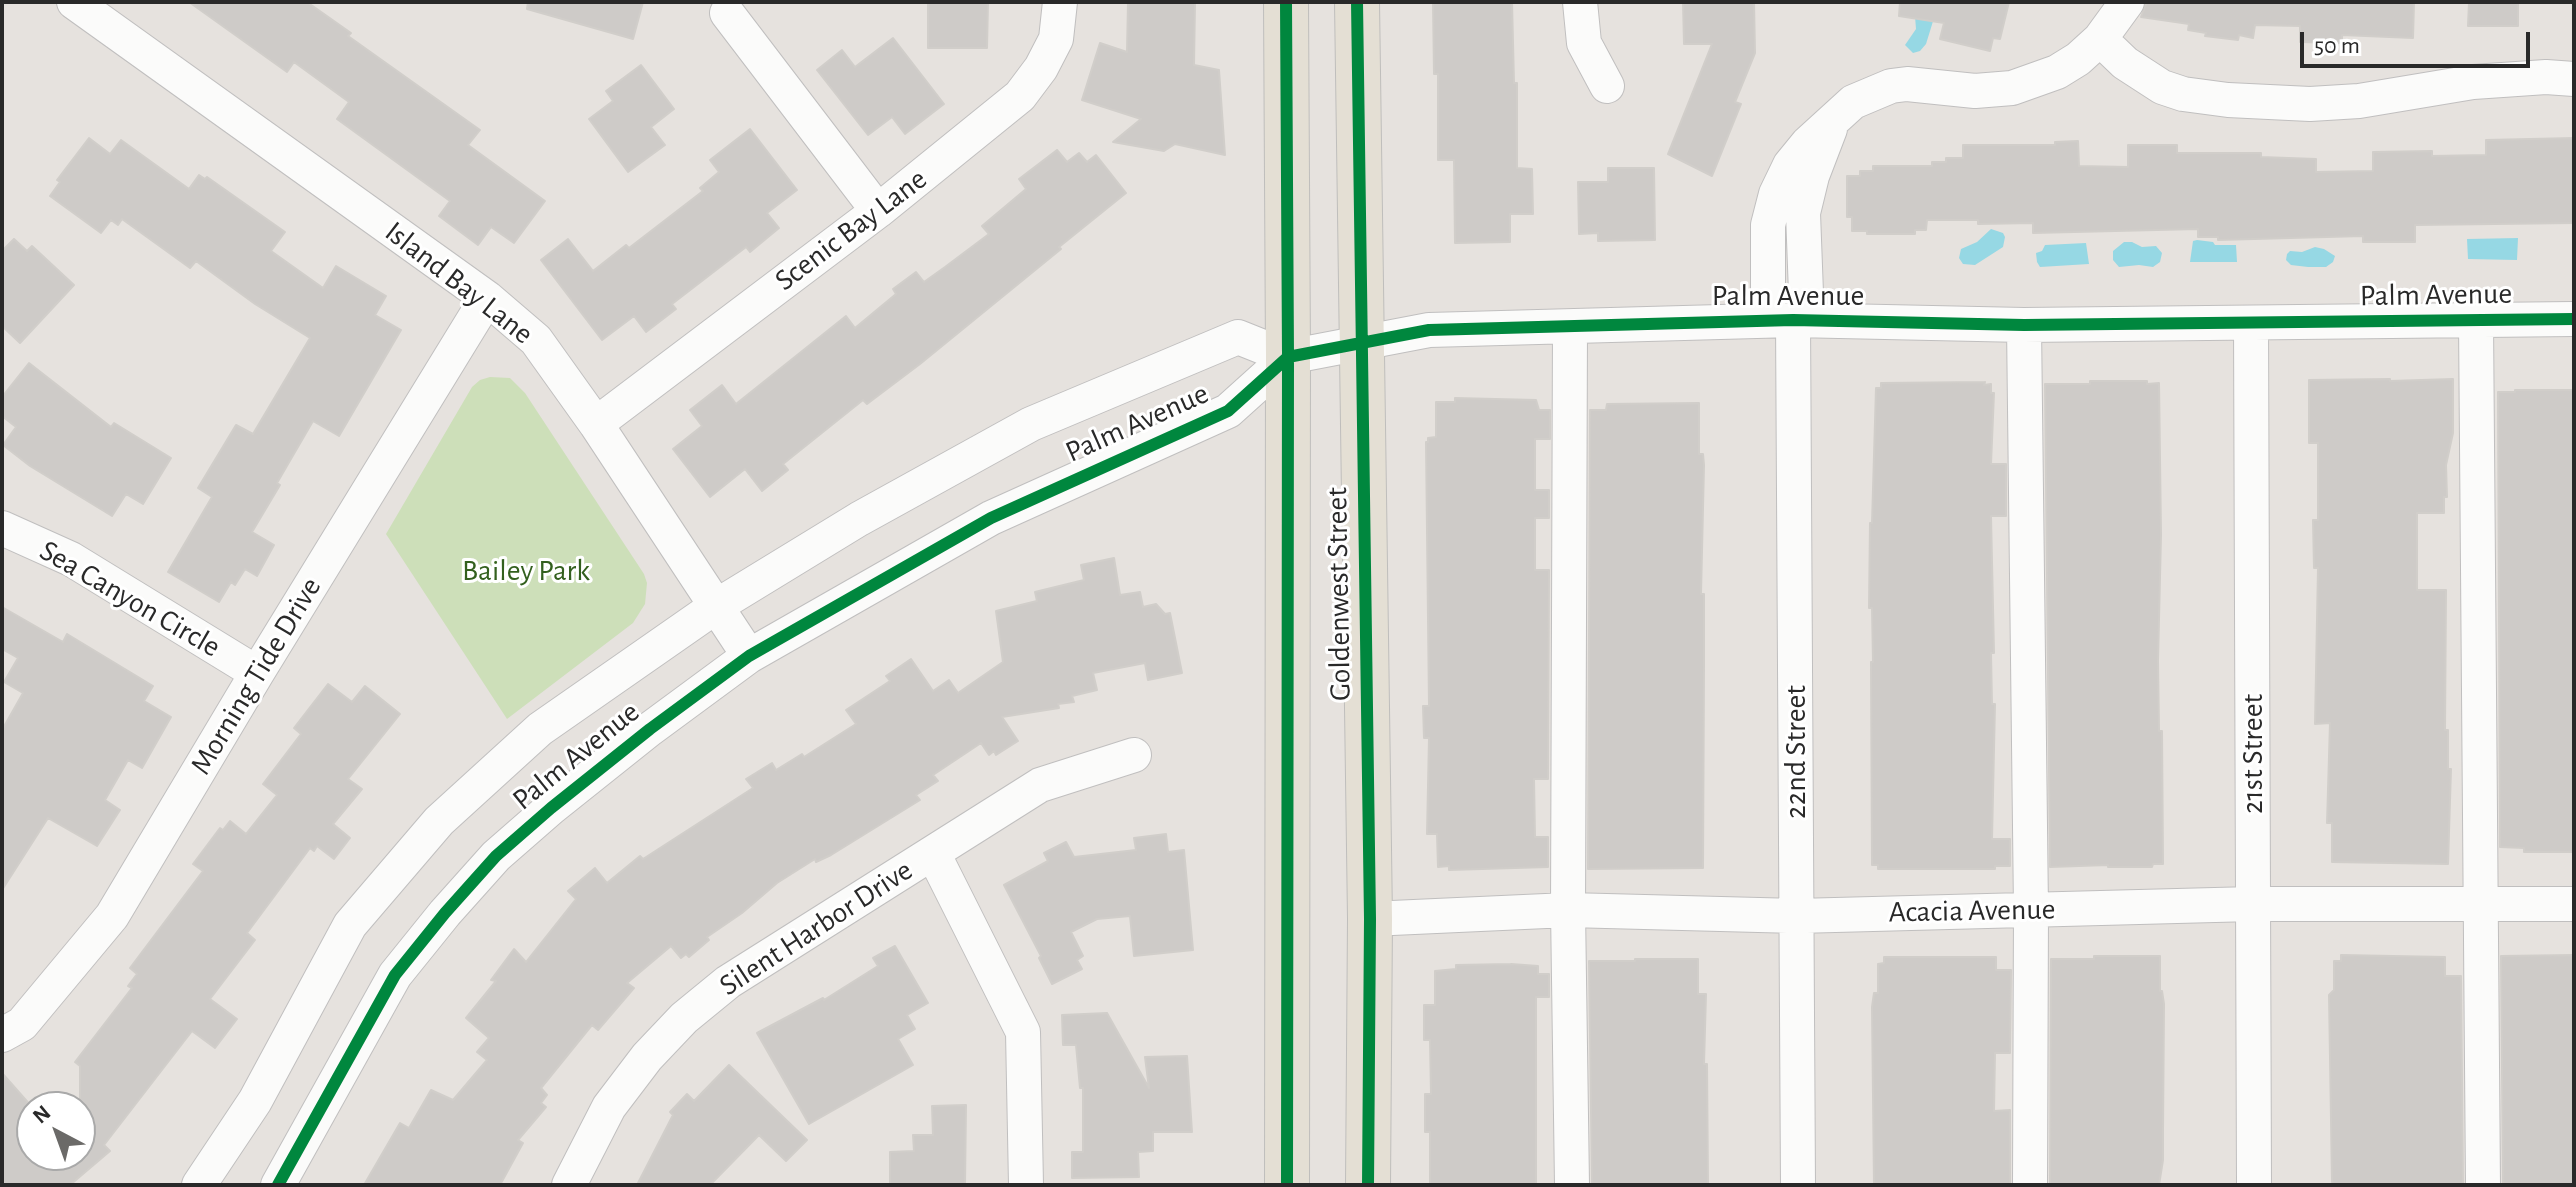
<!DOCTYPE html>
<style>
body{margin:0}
#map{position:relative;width:2576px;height:1187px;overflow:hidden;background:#e6e2de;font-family:"Alegreya Sans",sans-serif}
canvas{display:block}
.frame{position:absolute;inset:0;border:4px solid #292929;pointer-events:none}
.north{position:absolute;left:16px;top:1091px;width:80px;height:80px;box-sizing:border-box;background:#fff;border:2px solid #a9a9a9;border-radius:50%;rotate:319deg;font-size:22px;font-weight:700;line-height:32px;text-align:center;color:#292929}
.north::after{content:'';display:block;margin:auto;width:28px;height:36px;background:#6b6a68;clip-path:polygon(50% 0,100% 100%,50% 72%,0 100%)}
.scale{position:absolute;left:2300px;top:32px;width:230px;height:36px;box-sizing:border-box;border:4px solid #292929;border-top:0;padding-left:10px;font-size:24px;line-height:28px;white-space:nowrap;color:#292929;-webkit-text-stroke:6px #fff;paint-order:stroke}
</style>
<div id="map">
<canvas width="2576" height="1187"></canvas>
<div class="frame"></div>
<div class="north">N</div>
<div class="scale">50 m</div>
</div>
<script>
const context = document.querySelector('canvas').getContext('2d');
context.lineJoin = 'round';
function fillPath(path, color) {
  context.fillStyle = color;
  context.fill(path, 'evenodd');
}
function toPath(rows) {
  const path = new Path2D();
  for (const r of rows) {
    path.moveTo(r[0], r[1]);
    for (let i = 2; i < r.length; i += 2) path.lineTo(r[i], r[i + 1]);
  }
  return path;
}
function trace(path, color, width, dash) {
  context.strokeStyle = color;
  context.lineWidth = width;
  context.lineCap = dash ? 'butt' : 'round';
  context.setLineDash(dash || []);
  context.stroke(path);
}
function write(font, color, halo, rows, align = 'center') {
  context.font = font + ' "Alegreya Sans",sans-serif';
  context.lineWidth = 6;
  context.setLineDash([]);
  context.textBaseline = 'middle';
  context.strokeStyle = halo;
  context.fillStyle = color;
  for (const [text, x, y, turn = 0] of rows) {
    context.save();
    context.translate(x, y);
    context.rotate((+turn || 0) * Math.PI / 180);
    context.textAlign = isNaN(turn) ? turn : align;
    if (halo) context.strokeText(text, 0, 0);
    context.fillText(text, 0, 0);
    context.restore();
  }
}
fillPath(toPath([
 [490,377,510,378,525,393,644,574,647,583,645,604,633,623,507,719,386,534,472,387,480,380]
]), '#cddfb9');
fillPath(toPath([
 [1915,16,1934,18,1926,44,1920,51,1913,53,1905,45,1916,29],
 [1991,229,2003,233,2005,237,2003,247,1975,265,1963,264,1959,258,1961,249,1977,242],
 [2518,238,2517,260,2468,259,2467,239],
 [2197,240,2213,242,2215,245,2236,245,2237,262,2190,262,2193,241],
 [2124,242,2132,242,2142,247,2156,246,2162,253,2160,262,2153,267,2139,265,2119,267,2113,260,2113,251],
 [2086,243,2089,264,2040,267,2037,262,2036,253,2042,251,2045,245],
 [2315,247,2324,249,2335,256,2333,262,2326,267,2308,267,2291,265,2286,260,2287,254,2290,251,2302,252]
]), '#96d8e4');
const building = toPath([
 [189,2,307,2,351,33,348,36,480,130,468,145,545,201,514,243,491,227,478,245,439,216,450,201,337,119,349,102,294,62,287,72,189,2],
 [528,2,643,2,633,39,527,9,528,2],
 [928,2,988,2,987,48,928,48,928,2],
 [1128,2,1195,2,1194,65,1219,70,1225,155,1175,144,1164,151,1113,142,1141,119,1082,100,1100,43,1127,52,1128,2],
 [1433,2,1512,2,1514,83,1517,83,1517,168,1532,169,1533,214,1510,214,1510,242,1455,243,1454,160,1438,160,1438,74,1434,74,1433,2],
 [1683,2,1754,2,1755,53,1735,102,1741,104,1712,176,1668,154,1712,44,1684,44,1683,2],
 [1900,2,2009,2,2000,39,1993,38,1990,51,1940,39,1944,23,1899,16,1900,2],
 [2147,2,2414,2,2413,38,2342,35,2342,43,2300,42,2300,26,2255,25,2253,38,2239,35,2238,40,2205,36,2206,33,2188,30,2189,24,2141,17,2147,2],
 [2469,2,2518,2,2518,26,2468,26,2469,2],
 [893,38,944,104,905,134,892,117,868,135,817,70,842,50,855,67,893,38],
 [641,65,674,109,651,127,665,145,628,172,589,119,613,101,606,91,641,65],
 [750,129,797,190,767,213,779,228,750,252,746,247,672,304,676,309,646,332,634,316,602,340,541,260,568,239,593,271,626,245,629,248,703,191,700,188,719,172,710,160,750,129],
 [89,138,110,154,121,140,189,189,199,175,205,179,207,177,285,232,271,251,323,288,336,266,386,296,375,315,401,330,339,436,313,421,277,483,280,485,252,532,274,545,257,576,245,569,235,585,231,582,219,602,168,572,212,497,198,488,236,425,253,434,310,338,255,304,196,261,190,268,122,219,118,225,111,220,101,233,50,196,60,182,57,180,89,138],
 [2574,138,2574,223,2415,225,2415,242,2363,242,2363,236,2218,240,2218,237,2198,237,2198,229,2033,233,2033,223,1978,224,1978,220,1927,220,1926,230,1915,230,1915,234,1867,234,1867,231,1852,231,1852,217,1847,217,1847,176,1860,176,1860,171,1873,171,1873,166,1932,166,1932,162,1946,162,1946,158,1963,158,1963,145,2055,145,2055,142,2078,141,2079,166,2128,167,2128,145,2177,145,2177,153,2261,153,2261,157,2316,159,2316,172,2373,171,2373,152,2432,151,2432,156,2486,155,2486,140,2574,138],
 [1057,150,1067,162,1079,153,1087,162,1096,155,1126,193,1059,247,1061,249,920,364,867,404,863,400,783,464,788,470,762,491,745,469,710,497,673,449,702,426,690,410,722,385,736,404,846,316,855,328,896,294,893,289,916,272,924,282,945,267,989,234,982,226,1026,189,1019,179,1057,150],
 [1608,168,1654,168,1655,240,1598,241,1598,233,1579,234,1578,182,1608,182,1608,168],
 [14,239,27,251,32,246,74,285,20,343,2,326,2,251,14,239],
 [29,363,111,427,114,423,171,458,143,504,126,494,112,516,30,466,3,445,16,427,2,416,2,397,29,363],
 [2390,379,2390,381,2453,379,2453,433,2446,465,2447,497,2444,497,2444,513,2417,513,2417,590,2446,590,2445,730,2448,730,2448,769,2451,769,2448,864,2332,862,2332,823,2327,823,2330,723,2315,724,2318,568,2314,568,2313,520,2318,520,2318,443,2309,443,2309,380,2390,379],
 [2090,381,2147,381,2147,384,2159,383,2161,535,2158,661,2159,731,2162,731,2163,864,2153,864,2152,867,2108,867,2108,865,2050,867,2045,384,2090,384,2090,381],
 [1985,382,1984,385,1991,384,1991,393,1994,393,1991,464,2006,464,2006,516,1991,516,1994,653,1991,653,1992,704,1995,704,1992,839,2010,839,2010,866,1995,866,1995,869,1878,869,1878,865,1872,865,1871,662,1873,662,1872,608,1869,608,1870,523,1872,523,1876,388,1881,388,1881,383,1985,382],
 [2515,390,2574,390,2574,852,2524,852,2524,848,2500,847,2498,392,2515,392,2515,390],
 [1455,398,1536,400,1539,410,1550,410,1550,439,1535,439,1535,490,1549,490,1549,518,1535,518,1535,570,1549,570,1548,779,1534,779,1535,837,1548,837,1548,867,1449,870,1449,866,1438,867,1437,834,1427,834,1429,738,1424,738,1423,706,1429,706,1426,442,1428,442,1428,438,1436,437,1436,402,1455,402,1455,398],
 [1699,403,1699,454,1703,454,1704,465,1701,594,1704,594,1704,663,1703,868,1588,869,1590,410,1606,410,1607,404,1699,403],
 [1114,558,1120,595,1140,592,1143,607,1156,604,1165,614,1170,613,1182,673,1148,680,1145,663,1093,673,1097,690,1072,696,1074,702,1058,704,1059,708,1002,717,1018,741,996,755,994,751,989,755,981,743,933,775,938,781,916,795,920,800,831,855,816,862,815,859,777,883,742,913,707,937,709,940,689,957,686,954,681,958,671,946,627,983,634,988,598,1030,592,1025,541,1088,547,1095,541,1103,546,1107,518,1140,523,1143,500,1185,364,1185,400,1123,409,1128,431,1090,453,1100,487,1060,477,1052,489,1038,466,1018,496,981,491,980,514,949,526,962,576,899,568,891,595,868,607,883,640,856,643,859,753,788,746,779,772,763,776,770,802,754,804,757,856,724,846,710,890,681,886,676,911,659,933,691,949,680,958,693,1003,662,996,611,1037,601,1035,592,1084,580,1081,565,1114,558],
 [2,607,63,642,67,634,153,686,144,701,171,717,142,768,128,760,105,800,120,810,97,846,48,818,2,890,2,730,23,693,4,682,18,658,2,649,2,607],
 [328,684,352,702,365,686,400,714,348,779,362,789,333,824,350,838,334,859,317,846,314,851,310,848,247,933,255,940,210,999,237,1019,215,1048,192,1031,104,1145,110,1151,70,1185,2,1185,2,1073,32,1107,32,1155,80,1155,80,1066,75,1062,132,988,128,986,137,974,130,968,203,871,193,864,220,828,223,830,230,821,246,834,277,795,263,784,301,734,294,728,328,684],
 [1166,834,1168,852,1184,850,1193,950,1134,956,1130,916,1097,919,1071,932,1083,956,1077,960,1082,969,1052,984,1039,958,1041,956,1004,885,1048,861,1044,853,1066,842,1074,857,1136,850,1134,838,1166,834],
 [895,946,928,1003,907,1015,915,1029,898,1039,913,1065,809,1124,757,1033,823,998,824,1000,878,966,873,958,895,946],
 [2341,955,2445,957,2445,976,2461,976,2463,1185,2334,1185,2332,1182,2329,995,2334,990,2334,961,2341,961,2341,955],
 [2574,955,2574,1185,2503,1185,2501,956,2574,955],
 [2094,956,2160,956,2160,991,2162,991,2164,1004,2163,1131,2163,1160,2159,1185,2050,1185,2051,959,2094,959,2094,956],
 [1884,957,1996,957,1996,970,2011,970,2010,1053,1995,1053,1994,1111,2010,1110,2010,1185,1874,1185,1872,1007,1874,993,1878,993,1878,964,1884,963,1884,957],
 [1635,959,1698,959,1698,994,1706,994,1704,1064,1707,1064,1708,1185,1592,1185,1589,961,1635,961,1635,959],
 [1511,964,1538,966,1538,974,1549,974,1549,997,1536,997,1536,1185,1430,1185,1430,1132,1425,1132,1425,1094,1431,1094,1430,1040,1424,1040,1424,1005,1435,1005,1435,971,1456,969,1456,965,1511,964],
 [1107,1013,1149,1088,1145,1057,1187,1056,1192,1132,1153,1132,1153,1151,1138,1152,1139,1177,1072,1178,1072,1152,1083,1152,1083,1088,1080,1088,1076,1045,1063,1045,1062,1015,1107,1013],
 [729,1065,807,1140,786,1161,759,1135,710,1185,637,1185,673,1115,670,1112,687,1094,694,1101,729,1065],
 [966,1105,965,1185,890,1185,890,1152,914,1151,913,1135,933,1135,932,1106,966,1105]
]);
fillPath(building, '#cecbc8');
trace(building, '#d1ceca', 2);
const minor = toPath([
 [74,2,487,298,536,340,596,424,749,656],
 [1580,2,1584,43,1607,86],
 [727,13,878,211],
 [2100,39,2127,2],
 [1768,320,1768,225,1776,194,1790,165,1808,143,1853,102,1891,86,1907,84,1975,91,2012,88,2057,72,2078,59,2100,39,2125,63,2162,87,2183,94,2228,100,2310,104,2359,101,2473,82,2546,77,2574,79],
 [1793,320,1798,1185],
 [1807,320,1803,213,1812,176,1830,129],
 [2476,321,2483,1185],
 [2251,323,2254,1185],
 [2024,325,2031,910,2030,1185],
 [1570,327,1568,910,1572,1185],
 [596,424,878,211,1020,96,1041,68,1056,39,1060,2],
 [2,528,71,559,257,673],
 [933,853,1023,1032,1026,1185],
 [1370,919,1568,910,1797,916,2253,904,2574,904],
 [2,1035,22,1024,112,916,257,673,487,298],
 [199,1185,255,1101,350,925,439,821,540,729,715,607,859,519,1031,424,1238,337,1288,357],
 [278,1185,395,975,445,913,496,856,551,808,650,729,749,656,991,518,1228,411,1288,357,1429,330,1793,320,2024,325,2574,319],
 [569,1185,609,1107,647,1057,684,1018,728,982,1040,785,1134,755]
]);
const major = toPath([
 [1286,2,1288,357,1287,1185],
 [1357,2,1370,919,1368,1185]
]);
trace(minor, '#c0bfbf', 36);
trace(major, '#bfbebc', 46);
trace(minor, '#fbfbfa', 34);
trace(major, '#e4dfd4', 44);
trace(toPath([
 [1286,2,1288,357,1287,1185],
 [1357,2,1370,919,1368,1185],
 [278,1185,395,975,445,913,496,856,551,808,650,729,749,656,991,518,1228,411,1288,357,1429,330,1793,320,2024,325,2574,319]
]), '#00873e', 12);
write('30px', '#292929', '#fff', [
 ["Scenic Bay Lane",851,230,-37],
 ["Island Bay Lane",459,283,38],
 ["Palm Avenue",2436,295,-1],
 ["Palm Avenue",1788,296],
 ["Palm Avenue",1137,423,-24],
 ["Goldenwest Street",1339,594,-91],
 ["Sea Canyon Circle",130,599,30],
 ["Morning Tide Drive",256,676,-59],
 ["22nd Street",1796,752,-90],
 ["21st Street",2253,754,-90],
 ["Palm Avenue",576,756,-39],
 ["Acacia Avenue",1972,911,-1],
 ["Silent Harbor Drive",816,928,-33]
]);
write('30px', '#33601e', '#fff', [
 ["Bailey Park",526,571]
]);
</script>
